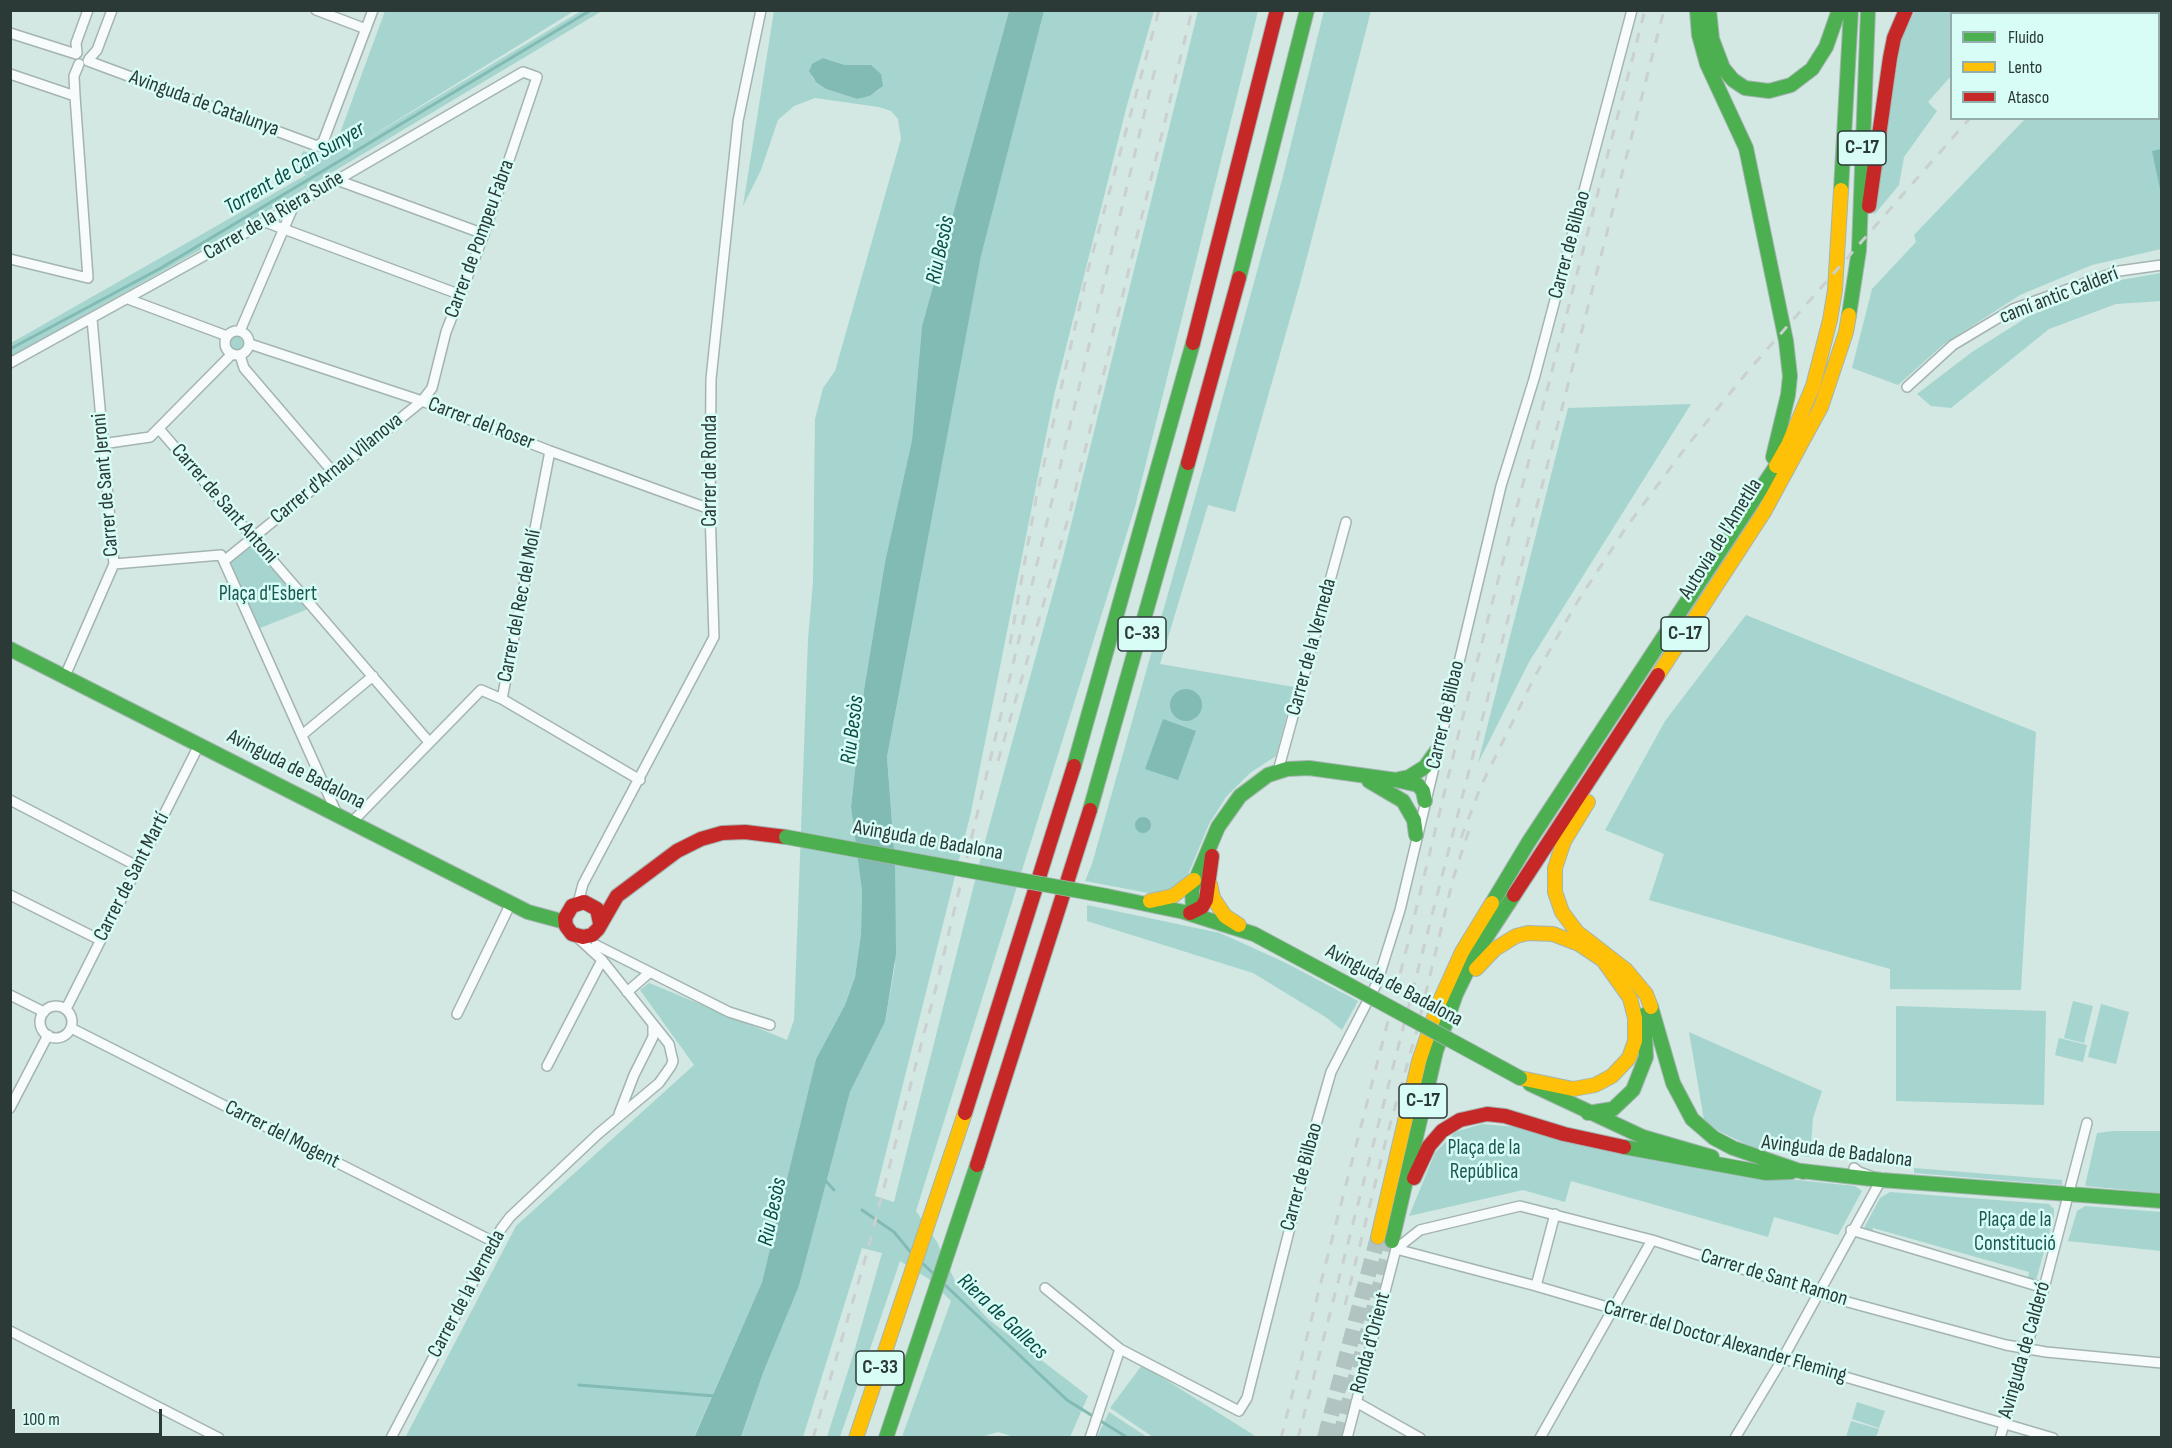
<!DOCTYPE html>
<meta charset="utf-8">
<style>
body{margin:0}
#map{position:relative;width:2172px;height:1448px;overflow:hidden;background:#d3e7e3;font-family:"Sofia Sans Condensed",sans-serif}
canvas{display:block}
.frame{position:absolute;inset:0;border:12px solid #2b3937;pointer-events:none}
.legend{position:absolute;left:1950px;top:12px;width:210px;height:108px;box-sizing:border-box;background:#d8fcf6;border:2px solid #93aeaa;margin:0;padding:8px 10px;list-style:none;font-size:18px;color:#2b3937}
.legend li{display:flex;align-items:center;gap:12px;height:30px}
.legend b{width:30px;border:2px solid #93aeaa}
.scale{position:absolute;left:12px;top:1409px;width:150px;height:27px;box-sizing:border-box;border:3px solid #2b3937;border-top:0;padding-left:8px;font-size:18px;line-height:21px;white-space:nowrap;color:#2b3937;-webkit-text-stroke:4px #d8fcf6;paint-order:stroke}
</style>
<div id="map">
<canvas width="2172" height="1448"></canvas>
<div class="frame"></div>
<ul class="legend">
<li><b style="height:8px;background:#4caf50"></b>Fluido</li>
<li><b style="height:8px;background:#ffc107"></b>Lento</li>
<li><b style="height:8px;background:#c62828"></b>Atasco</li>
</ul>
<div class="scale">100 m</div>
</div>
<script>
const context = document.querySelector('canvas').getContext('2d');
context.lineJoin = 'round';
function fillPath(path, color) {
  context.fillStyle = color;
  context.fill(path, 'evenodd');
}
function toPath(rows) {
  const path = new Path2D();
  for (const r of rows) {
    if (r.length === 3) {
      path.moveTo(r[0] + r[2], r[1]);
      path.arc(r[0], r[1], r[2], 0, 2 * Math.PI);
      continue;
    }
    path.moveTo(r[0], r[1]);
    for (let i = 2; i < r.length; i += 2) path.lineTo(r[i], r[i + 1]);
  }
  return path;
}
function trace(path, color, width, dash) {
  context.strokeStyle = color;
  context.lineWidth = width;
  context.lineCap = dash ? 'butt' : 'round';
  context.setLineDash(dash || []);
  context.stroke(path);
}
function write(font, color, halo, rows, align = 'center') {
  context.font = font + ' "Sofia Sans Condensed",sans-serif';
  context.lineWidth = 5;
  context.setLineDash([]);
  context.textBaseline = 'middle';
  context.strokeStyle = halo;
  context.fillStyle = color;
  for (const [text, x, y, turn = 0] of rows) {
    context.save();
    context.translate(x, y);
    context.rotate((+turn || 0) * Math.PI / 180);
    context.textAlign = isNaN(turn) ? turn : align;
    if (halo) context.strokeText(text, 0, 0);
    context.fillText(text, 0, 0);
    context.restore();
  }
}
fillPath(toPath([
 [385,11,574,11,357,145,581,11,602,11,244,225,11,357,11,343,306,175,296,168,303,151,317,155,336,144],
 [774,11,1009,11,922,326,912,440,885,562,864,690,851,807,862,891,861,934,855,977,845,1005,816,1059,762,1282,694,1437,405,1438,516,1226,694,1065,640,990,649,983,787,1040,794,1020,808,639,813,582,815,419,823,388,835,371,901,139,898,119,891,111,879,107,815,98,794,106,778,120,761,170,743,206],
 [823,58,845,65,863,65,880,89,870,96,857,99,826,89,813,79,810,67],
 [1044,11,1154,11,1127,105,1055,391,971,812,875,1196,894,1202,985,841,1063,557,1198,11,1258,11,1135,507,916,1211,937,1242,956,1283,988,1319,1088,1396,1070,1437,1014,1437,998,1432,981,1437,902,1437,951,1301,929,1279,900,1261,840,1437,827,1437,854,1352,882,1253,862,1248,803,1437,741,1438,763,1373,799,1286,850,1092,885,1022,895,965,895,863,887,757,981,255],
 [1324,11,1371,11,1301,280,1235,512,1208,505,1160,664,1294,687,1276,756,1250,773,1226,797,1209,824,1187,877,1177,887,1154,894,1085,881,1092,864,1205,462,1282,180],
 [1915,11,2010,11,2008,13,1952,14,1951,76,1928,102,1937,111,1904,157,1899,185,1874,215,1901,39],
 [2119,11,2161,11,2161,249,2092,265,2020,295,1944,344,1898,385,1852,368,1872,289,1916,242,1914,235,2025,119,2158,118,2158,14,2117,13],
 [2161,273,2161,301,2116,304,2049,329,1951,408,1931,406,1917,394,1972,352,2029,316,2121,280],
 [237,343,12],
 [1691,404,1529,662,1478,763,1568,408],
 [249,540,313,607,255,630,227,559],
 [1746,615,2036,732,2021,990,1890,989,1890,969,1649,900,1664,854,1605,830,1665,721],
 [1087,905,1220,933,1284,962,1358,1001,1342,1030,1327,1018,1253,973,1087,921],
 [2073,1001,2093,1006,2084,1043,2064,1038],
 [2101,1004,2129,1012,2116,1064,2088,1057],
 [1896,1006,2046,1011,2044,1105,1896,1101],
 [1689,1032,1822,1091,1813,1118,1810,1157,1752,1147,1719,1131,1704,1120],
 [2059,1038,2087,1045,2083,1062,2055,1055],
 [1482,1124,1516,1127,1730,1173,1855,1186,1862,1191,1838,1235,1774,1217,1768,1237,1571,1181,1565,1202,1523,1190,1409,1216,1435,1153,1455,1132],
 [2114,1131,2161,1131,2161,1193,2085,1186,2097,1133],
 [1914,1168,2062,1180,2062,1185,1914,1173],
 [1890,1192,2049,1204,2054,1209,2054,1216,2036,1280,2028,1278,2029,1272,1873,1228,1872,1232,1863,1230,1880,1198],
 [2085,1206,2161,1212,2161,1251,2068,1241,2077,1211],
 [1142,1365,1257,1437,1153,1437,1110,1408],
 [1857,1402,1885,1411,1879,1428,1852,1419],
 [1109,1412,1147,1437,1097,1437],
 [1851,1421,1879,1429,1876,1437,1846,1437]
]), '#a5d5ce');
fillPath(toPath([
 [1009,11,1044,11,981,256,887,757,895,863,896,954,885,1022,850,1092,799,1286,763,1373,741,1437,694,1438,762,1282,816,1059,845,1005,855,977,861,934,862,891,851,807,864,690,885,562,912,440,922,326],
 [823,58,845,65,871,65,881,74,883,86,870,96,857,99,826,89,816,82,809,71,812,64],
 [2161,149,2162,149,2161,194,2152,151],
 [1186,705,16],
 [1163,719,1196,731,1178,780,1145,769],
 [1143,825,8]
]), '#82bbb3');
trace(toPath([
 [10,349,161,268,591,10],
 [823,1178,834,1190],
 [862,1210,894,1232,913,1255],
 [922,1263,935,1275],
 [944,1284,1067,1400,1128,1438],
 [579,1385,715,1396]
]), '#82bbb3', 3);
trace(toPath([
 [1325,1438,1378,1237],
 [1340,1438,1392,1241]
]), '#b1c4c1', 16, [16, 8]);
const street = toPath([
 [316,10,366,29],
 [10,33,76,54],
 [77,53,76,43,88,10],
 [89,59,97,50,112,10],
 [88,61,317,146,323,142,373,10],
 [10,74,75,96],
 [337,180,484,234],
 [265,222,461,295],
 [10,259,88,278,75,96,74,76,79,64],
 [128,299,227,336],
 [237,343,12],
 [240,331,294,205],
 [250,344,422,401,550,451,710,509],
 [240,355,244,368,333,472],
 [10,363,265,222,523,72,537,77,484,234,446,332,432,388,422,401,224,561],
 [1907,387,1953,345,2013,309,2119,271,2162,265],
 [160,430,429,742],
 [102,444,150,437,232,354],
 [114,564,221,555,337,814],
 [65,676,114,564,92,319],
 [502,699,640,780],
 [302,735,373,676],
 [1278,771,1346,522],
 [10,800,137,866],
 [352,822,481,690,502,699,550,451],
 [10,895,100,940],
 [578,903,583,884,714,637,710,509,711,379,738,121,761,10],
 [596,945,729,1012,770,1025],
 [627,992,649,973],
 [10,995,44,1012],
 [56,1022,16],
 [66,1009,199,745],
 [457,1014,511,903],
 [71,1028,494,1242],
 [547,1066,602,960],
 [10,1108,48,1035],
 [619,1114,634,1075,653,1037,653,1025],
 [1851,1230,2044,1288],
 [1396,1249,1420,1230,1520,1206,1652,1240,1833,1298,2006,1345,2046,1352,2162,1363],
 [1396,1249,1536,1286,2053,1438],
 [1536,1286,1555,1214],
 [1045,1288,1120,1349,1239,1411,1247,1398,1315,1128,1331,1072,1377,983,1400,910,1501,486,1534,379,1632,10],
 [10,1331,219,1438],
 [1356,1402,1420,1438],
 [391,1438,501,1229,510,1217,598,1134,659,1083,671,1066,673,1061,669,1044,602,960,577,937],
 [1090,1438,1120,1349],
 [1347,1438,1396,1249],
 [1540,1438,1652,1240],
 [1735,1438,1783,1358,1881,1180,1859,1172,1854,1168],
 [2000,1438,2044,1288,2087,1123]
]);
const fast = toPath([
 [1697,10,1699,35,1707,64,1746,148,1786,341,1790,376,1788,395,1773,457],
 [1709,10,1712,39,1723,68,1733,80,1745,88,1769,91,1791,85,1812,69,1826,47,1839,10],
 [1841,190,1851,10],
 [1239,278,1307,10],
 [1849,315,1859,250,1868,10],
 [10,649,528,912,565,922],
 [1074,766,1193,343],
 [1399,779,1409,777,1425,767,1438,749],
 [1369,781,1403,801,1414,820,1416,835],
 [1090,810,1188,463],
 [1107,896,1184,912,1254,934,1349,985],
 [1492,903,1528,843,1776,466],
 [1199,916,1193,908,1192,889,1218,827,1240,796,1268,775,1287,769,1309,768,1396,780,1418,785,1423,791,1425,801],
 [1651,1007,1673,1083,1692,1119,1714,1138,1733,1148,1803,1172],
 [1530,1084,1643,1137,1712,1157],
 [1588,1113,1613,1109,1633,1090,1646,1057,1644,1015],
 [1624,1147,1766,1173,1791,1172],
 [1793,1170,1881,1180,2162,1201],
 [1392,1241,1436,1051,1456,994,1476,953,1514,895],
 [886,1438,977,1165]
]);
const slow = toPath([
 [1776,466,1788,445,1813,386,1830,320,1835,290,1841,190],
 [1658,675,1764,512,1821,407,1846,332,1849,315],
 [1588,802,1564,841,1555,868,1555,892,1562,912,1577,932,1626,970,1646,994,1651,1007],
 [1210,884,1213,898,1225,916,1239,925],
 [1150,901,1173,896,1194,880],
 [1476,969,1495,949,1516,936,1528,933,1553,934,1579,944,1603,960,1630,998,1635,1018,1635,1041,1629,1058,1612,1076,1595,1085,1573,1089,1520,1078],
 [1378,1237,1419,1061,1439,1003,1462,952,1492,903],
 [856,1438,965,1113]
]);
const jam = toPath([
 [1869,206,1890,58,1894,38,1906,10],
 [1193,343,1277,10],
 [1188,463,1239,278],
 [1514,895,1658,675],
 [1190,913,1202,907,1206,900,1212,856],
 [600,923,597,909,584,902,572,906,565,918,566,926,572,934,583,937,592,935,598,929,617,896,677,851,701,839,722,833,745,832,786,837],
 [965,1113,1074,766],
 [977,1165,1090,810],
 [1414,1178,1429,1146,1442,1131,1460,1120,1487,1114,1505,1116,1564,1134,1624,1147]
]);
trace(street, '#a4b4b1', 12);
trace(fast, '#a4b4b1', 16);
trace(slow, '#a4b4b1', 16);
trace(jam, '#a4b4b1', 16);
trace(street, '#f8fbfb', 9);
trace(fast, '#4caf50', 14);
trace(slow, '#ffc107', 14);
trace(jam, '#c62828', 14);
trace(toPath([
 [2063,14,2066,10],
 [1010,644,1036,499,1087,274,1159,10],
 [998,761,1070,512,1192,10],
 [1461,838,1481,786,1535,676,1576,604,1625,529,1683,451,1748,371,1970,118],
 [1345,1305,1388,1132,1417,1030,1453,879,1469,830],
 [813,1438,868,1249,935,991,1155,69],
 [1281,1438,1407,947,1460,728,1645,10],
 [1298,1438,1664,10]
]), '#cad0cf', 3, [10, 10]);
const fastBridge = toPath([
 [786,837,1107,896],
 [1349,985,1520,1078]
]);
trace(fastBridge, '#a4b4b1', 16, []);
trace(fastBridge, '#4caf50', 14);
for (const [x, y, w] of [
 [1862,148,48],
 [1142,634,48],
 [1685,634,48],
 [1423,1101,48],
 [880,1368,48]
]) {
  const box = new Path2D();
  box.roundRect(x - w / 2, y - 17, w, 34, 4.5);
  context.fillStyle = '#d8fcf6';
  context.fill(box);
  trace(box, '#2b3937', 1.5);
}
write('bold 20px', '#2b3937', null, [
 ["C-17",1862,148],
 ["C-33",1142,634],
 ["C-17",1685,634],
 ["C-17",1423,1101],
 ["C-33",880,1368]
]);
write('21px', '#2b3937', '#d8fcf6', [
 ["Avinguda de Catalunya",204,104,20],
 ["Carrer de la Riera Suñe",274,216,-30],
 ["Carrer de Pompeu Fabra",480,239,-70],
 ["Carrer de Bilbao",1570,245,-75],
 ["camí antic Calderí",2059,296,-21],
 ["Carrer del Roser",481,424,21],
 ["Carrer d'Arnau Vilanova",337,469,-39],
 ["Carrer de Ronda",711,471,-90],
 ["Carrer de Sant Jeroni",106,485,-95],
 ["Carrer de Sant Antoni",224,504,49],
 ["Autovia de l'Ametlla",1721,539,-58],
 ["Carrer del Rec del Molí",520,606,-79],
 ["Carrer de la Verneda",1312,647,-75],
 ["Carrer de Bilbao",1446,715,-77],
 ["Avinguda de Badalona",296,770,27],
 ["Avinguda de Badalona",928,841,10],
 ["Carrer de Sant Martí",132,877,-63],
 ["Avinguda de Badalona",1394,986,28],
 ["Carrer del Mogent",282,1135,27],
 ["Avinguda de Badalona",1837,1152,7],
 ["Carrer de Bilbao",1302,1177,-75],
 ["Carrer de Sant Ramon",1774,1278,17],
 ["Carrer de la Verneda",467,1294,-62],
 ["Carrer del Doctor Alexander Fleming",1725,1342,16],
 ["Ronda d'Orient",1371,1343,-75],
 ["Avinguda de Calderó",2025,1350,-74]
]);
write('21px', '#1b5952', '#d8fcf6', [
 ["Plaça d'Esbert",268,595],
 ["Plaça de la",1484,1149],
 ["República",1484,1173],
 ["Plaça de la",2015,1221],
 ["Constitució",2015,1245]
]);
write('italic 22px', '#094c45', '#d8fcf6', [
 ["Torrent de Can Sunyer",295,169,-31],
 ["Riu Besòs",941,250,-78],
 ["Riu Besòs",853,730,-83],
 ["Riu Besòs",773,1212,-78],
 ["Riera de Gallecs",1002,1317,43]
]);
</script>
